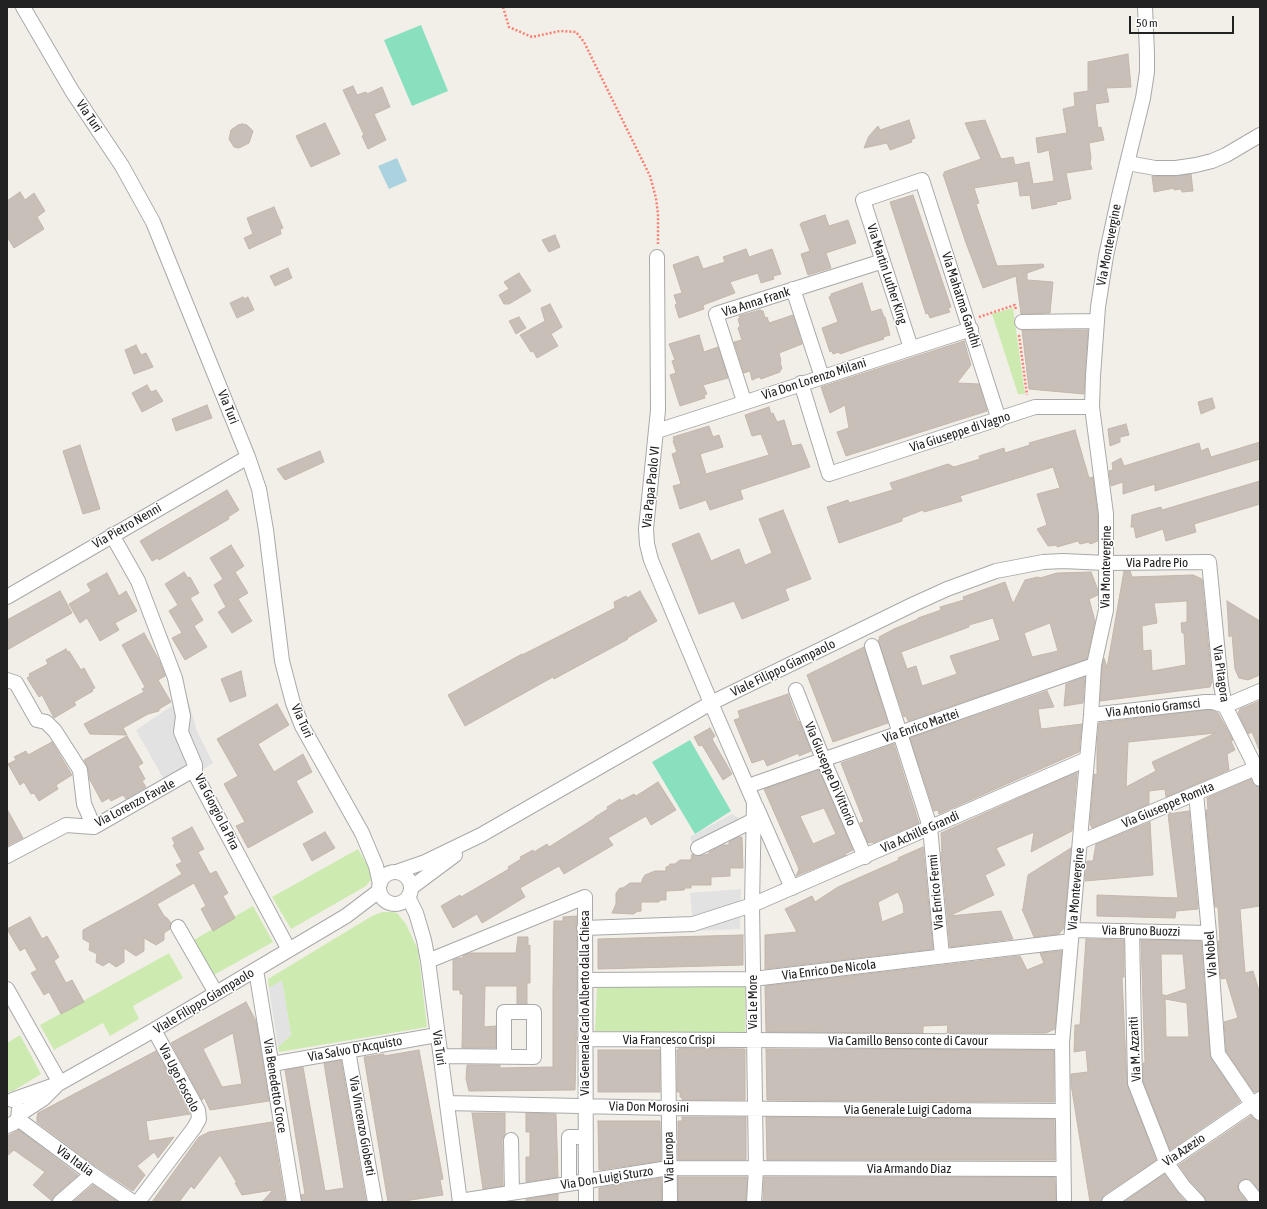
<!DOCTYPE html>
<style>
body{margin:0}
#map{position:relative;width:1267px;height:1209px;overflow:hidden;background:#f2efe9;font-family:"Asap Condensed",sans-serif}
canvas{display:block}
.frame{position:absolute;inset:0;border:8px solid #222;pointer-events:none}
.scale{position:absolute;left:1129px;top:16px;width:105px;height:18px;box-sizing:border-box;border:2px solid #222;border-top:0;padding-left:5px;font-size:12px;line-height:14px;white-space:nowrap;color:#222;-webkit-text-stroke:3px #fff;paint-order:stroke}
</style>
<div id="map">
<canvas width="1267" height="1209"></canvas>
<div class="frame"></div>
<div class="scale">50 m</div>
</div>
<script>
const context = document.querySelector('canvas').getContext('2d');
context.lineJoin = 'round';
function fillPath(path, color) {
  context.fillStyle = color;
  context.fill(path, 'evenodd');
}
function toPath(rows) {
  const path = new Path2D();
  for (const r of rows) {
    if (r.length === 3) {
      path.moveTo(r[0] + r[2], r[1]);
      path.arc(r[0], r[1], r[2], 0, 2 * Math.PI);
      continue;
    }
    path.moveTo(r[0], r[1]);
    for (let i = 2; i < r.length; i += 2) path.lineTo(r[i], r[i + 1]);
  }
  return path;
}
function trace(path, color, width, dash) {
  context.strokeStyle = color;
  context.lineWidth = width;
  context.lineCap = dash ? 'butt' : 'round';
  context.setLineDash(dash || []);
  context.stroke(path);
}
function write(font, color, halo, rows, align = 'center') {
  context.font = font + ' "Asap Condensed",sans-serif';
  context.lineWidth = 3;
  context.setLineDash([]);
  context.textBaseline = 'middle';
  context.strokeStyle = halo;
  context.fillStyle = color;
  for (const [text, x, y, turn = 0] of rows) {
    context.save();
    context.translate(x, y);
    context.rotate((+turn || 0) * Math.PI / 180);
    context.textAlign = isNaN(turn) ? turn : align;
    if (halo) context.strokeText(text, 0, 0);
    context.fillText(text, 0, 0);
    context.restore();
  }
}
fillPath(toPath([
 [1013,308,1025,394,1018,394,992,314],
 [358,849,370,870,371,880,366,886,291,929,272,897],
 [253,906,273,942,212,976,192,941],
 [382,912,394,912,397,913,406,924,418,950,427,1027,279,1052,278,1047,291,1035,282,981,269,988,268,979,372,916],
 [169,953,183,978,133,1006,139,1019,110,1036,103,1023,54,1050,40,1025],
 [745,984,745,1033,595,1031,597,987],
 [20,1035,41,1074,13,1091,7,1092,7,1043]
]), '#cdebb0');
fillPath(toPath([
 [421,25,448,91,412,106,384,40],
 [690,740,731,811,695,834,652,762]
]), '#88e0be');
fillPath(toPath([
 [187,696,197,731,213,763,170,790,136,730],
 [732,814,742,820,696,852,690,837],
 [741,889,740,929,692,931,693,924,690,893],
 [282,980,291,1035,278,1047,269,988]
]), '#e2e2e2');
fillPath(toPath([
 [397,158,407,181,389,189,378,166]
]), '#aad3df');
const building = toPath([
 [1128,54,1131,87,1106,88,1109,102,1095,104,1098,128,1101,127,1104,140,1089,143,1091,158,1090,163,1092,169,1066,173,1071,199,1056,202,1057,204,1032,209,1030,195,1020,196,1018,181,974,188,979,203,976,204,997,266,1043,264,1044,267,1027,273,1027,280,1053,282,1050,313,1021,314,1016,276,983,288,966,243,943,174,945,174,944,172,981,159,965,123,985,120,1001,159,1013,157,1015,165,1029,162,1033,184,1054,181,1049,150,1038,153,1036,138,1067,133,1063,109,1075,106,1074,93,1088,91,1088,62,1128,54],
 [353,86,357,95,366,92,367,94,382,87,390,107,374,114,386,140,368,149,362,136,364,135,343,90,353,86],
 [909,120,915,138,911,140,912,142,890,150,887,143,864,148,869,136,878,126,880,130,909,120],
 [325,123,340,154,311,167,296,136,325,123],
 [242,124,247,125,253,131,249,143,239,148,234,147,229,139,231,130,238,125,242,124],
 [1191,174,1193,191,1182,192,1181,189,1174,190,1174,188,1154,192,1152,176,1176,176,1191,174],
 [20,192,25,200,34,193,45,211,37,217,44,229,14,248,7,237,7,201,20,192],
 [913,195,951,307,948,308,950,312,930,318,928,313,926,314,890,202,913,195],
 [274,207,283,228,280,229,281,234,249,249,244,238,253,234,247,218,274,207],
 [825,215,829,226,848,220,856,243,826,253,831,268,808,275,801,254,810,251,800,224,802,224,801,223,825,215],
 [555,235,560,247,549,252,542,240,555,235],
 [746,249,749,257,772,249,781,274,773,276,774,279,761,283,758,273,730,282,735,293,703,305,704,309,679,318,675,305,677,304,674,295,682,293,673,265,698,256,703,269,725,262,723,257,746,249],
 [288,268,292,278,275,286,270,276,288,268],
 [519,273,531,291,509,304,504,304,499,295,509,289,504,282,519,273],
 [862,283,871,312,881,309,884,317,885,317,890,335,883,337,884,339,865,345,840,354,839,352,833,354,832,351,830,352,822,328,838,322,829,297,831,296,831,294,862,283],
 [243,297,244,299,248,297,254,310,237,318,230,303,243,297],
 [550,304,562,327,551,334,558,346,537,358,533,351,531,352,520,335,545,321,541,308,550,304],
 [760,310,763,311,765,318,767,317,769,323,793,315,802,344,779,353,781,361,780,362,782,369,780,370,780,372,761,379,759,377,752,380,750,371,744,373,734,342,742,340,738,328,740,326,738,319,740,318,739,316,760,310],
 [519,317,526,328,516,334,509,321,519,317],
 [1022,330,1088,330,1084,394,1029,389,1022,330],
 [699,335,704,352,718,347,728,378,703,385,707,394,704,395,705,398,680,406,670,375,676,373,672,361,675,360,669,344,699,335],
 [964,341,971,365,957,383,979,384,987,411,846,456,837,432,849,428,845,405,830,413,821,387,964,341],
 [136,345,141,355,146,353,153,367,134,374,125,350,136,345],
 [147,385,151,392,156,390,163,401,142,412,132,393,147,385],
 [1212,398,1215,408,1201,414,1198,402,1212,398],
 [207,405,212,418,176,431,172,419,207,405],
 [769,407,771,414,773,413,777,422,784,420,792,446,801,444,810,467,740,490,743,499,710,510,706,500,680,509,673,486,681,484,672,454,677,452,673,441,674,440,673,437,709,426,713,437,719,435,723,447,700,454,706,474,769,455,761,434,752,436,745,415,769,407],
 [1126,424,1129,435,1120,437,1120,442,1110,446,1108,429,1126,424],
 [1075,430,1089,478,1093,477,1098,515,1098,541,1090,544,1089,542,1080,544,1078,541,1057,547,1057,545,1048,546,1037,529,1047,525,1037,494,1060,488,1053,467,960,496,962,501,924,512,923,510,902,518,902,521,839,543,827,507,848,500,849,503,893,490,890,483,948,464,954,467,980,459,979,456,1004,448,1005,453,1030,445,1029,443,1075,430],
 [1260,442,1260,459,1155,491,1155,484,1123,494,1123,482,1111,486,1109,471,1113,470,1112,463,1121,458,1124,466,1199,443,1201,451,1208,448,1211,457,1260,442],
 [80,445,100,509,83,514,63,451,80,445],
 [320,451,324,462,285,480,277,469,320,451],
 [1260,481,1260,504,1194,524,1196,532,1166,541,1163,529,1136,538,1134,527,1131,527,1132,515,1161,507,1162,510,1260,481],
 [227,490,239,510,228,517,229,519,159,560,158,558,152,561,140,541,227,490],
 [783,510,811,579,785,589,789,600,742,619,734,601,699,614,672,544,699,533,711,561,739,549,745,565,772,553,759,519,783,510],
 [231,545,244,566,235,572,248,593,238,599,252,621,232,633,218,612,226,607,214,585,223,579,210,558,231,545],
 [1124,571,1130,571,1132,577,1193,575,1202,579,1212,682,1210,687,1100,701,1102,666,1104,658,1107,668,1124,571],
 [1187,601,1187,622,1181,623,1182,633,1184,633,1186,665,1152,671,1151,650,1143,651,1142,626,1157,623,1154,603,1187,601],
 [184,572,188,578,190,577,199,593,190,598,203,620,194,626,207,647,185,660,172,638,182,633,169,611,178,605,165,584,184,572],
 [1091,572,1098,590,1098,595,1089,599,1095,621,1087,659,908,721,906,716,904,717,878,640,880,639,879,637,894,629,918,619,918,618,941,610,940,607,964,600,963,597,1005,582,1013,604,1025,580,1038,577,1040,578,1057,573,1091,572],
 [993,618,1000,640,950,656,957,674,922,686,916,666,907,669,901,652,969,627,969,625,993,618],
 [1050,623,1058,651,1032,657,1024,633,1050,623],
 [107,573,119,596,126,591,137,611,115,623,119,630,100,641,87,618,80,623,69,604,91,591,87,584,107,573],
 [60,591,72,613,7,650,7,620,60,591],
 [640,591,657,621,627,638,628,639,554,679,553,677,465,726,448,695,522,654,522,655,615,608,614,602,626,596,627,598,640,591],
 [1227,601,1260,621,1260,675,1248,680,1239,678,1235,669,1232,635,1229,637,1227,601],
 [144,633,160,662,165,676,158,680,171,702,159,709,159,711,148,714,123,728,127,735,90,734,84,724,144,692,142,689,145,687,122,645,144,633],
 [864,647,888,723,833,742,807,675,864,647],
 [66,649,67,652,69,651,81,670,84,668,95,688,92,689,93,691,74,702,76,705,54,718,42,695,39,697,27,678,30,676,29,674,48,664,46,660,66,649],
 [241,671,246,696,230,702,221,679,241,671],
 [1085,677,1083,703,1064,706,1066,684,1085,677],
 [1047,691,1054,707,1038,709,1041,729,1082,724,1079,752,939,814,938,810,934,811,910,738,1047,691],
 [788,694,798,722,799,721,811,751,799,756,799,753,767,766,764,759,752,763,734,720,740,718,738,711,788,694],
 [1260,701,1260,752,1252,732,1248,734,1238,713,1240,709,1260,701],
 [277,704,289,725,258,744,274,772,303,754,312,772,296,781,313,812,248,848,236,826,245,822,224,784,238,776,217,739,277,704],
 [1205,710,1212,710,1218,713,1233,740,1231,741,1235,750,1227,754,1229,770,1166,797,1165,789,1149,791,1149,804,1092,828,1090,824,1094,774,1097,775,1097,744,1099,723,1205,710],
 [1216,733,1152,762,1156,771,1126,787,1128,742,1216,733],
 [710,728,715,736,712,739,732,774,723,780,702,745,699,746,694,737,710,728],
 [127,736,143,763,138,766,145,779,142,781,146,787,126,799,123,795,111,801,109,798,102,802,90,780,88,769,84,760,127,736],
 [52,742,72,775,56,785,58,789,39,801,34,793,31,794,24,782,20,785,8,764,16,760,14,757,26,751,28,755,52,742],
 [894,744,919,823,873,843,873,842,868,843,860,823,864,822,841,763,894,744],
 [819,770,853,850,845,854,846,855,796,876,799,869,764,789,819,770],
 [824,808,836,834,813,844,800,816,824,808],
 [1077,772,1072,831,1031,852,1034,832,996,848,1005,865,985,875,994,895,949,916,1001,911,1013,939,950,947,941,852,942,852,941,833,1077,772],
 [1251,779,1254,785,1260,787,1260,906,1240,909,1245,973,1253,971,1260,994,1260,1090,1254,1092,1226,1051,1224,1022,1238,1018,1226,978,1221,979,1218,941,1220,941,1218,907,1215,907,1206,810,1208,810,1207,798,1251,779],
 [658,782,676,810,651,825,646,816,608,838,613,845,564,874,559,866,520,888,525,897,482,923,477,914,453,928,441,906,460,895,461,897,509,869,508,867,521,859,520,857,533,850,534,852,547,844,549,847,595,818,595,817,608,809,607,807,620,799,621,801,634,794,636,796,658,782],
 [7,809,23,838,7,846,7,809],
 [1189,811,1198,909,1176,911,1175,918,1097,916,1097,895,1178,898,1168,814,1189,811],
 [1150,822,1153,875,1085,881,1087,861,1093,861,1096,844,1150,822],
 [192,827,204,849,198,852,210,874,216,871,228,893,223,896,235,918,213,931,201,909,206,906,194,883,157,904,164,916,167,918,171,923,170,929,164,933,164,940,156,945,144,938,144,951,136,956,124,948,124,962,116,967,109,962,103,966,96,962,97,954,89,950,90,943,83,939,83,930,138,900,182,874,176,865,182,862,173,845,175,844,172,838,192,827],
 [325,832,335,848,312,861,303,844,325,832],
 [738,837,742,837,743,868,730,868,730,876,711,877,711,885,691,885,691,888,685,888,684,890,666,891,666,900,660,900,659,902,641,902,641,911,636,912,634,914,612,913,616,904,616,893,620,888,623,888,630,883,642,883,642,880,645,875,655,871,666,871,666,867,669,866,670,864,675,864,680,860,691,860,692,854,698,856,709,854,709,852,723,845,729,845,729,842,738,837],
 [923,847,933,949,765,969,765,935,797,932,785,909,812,896,815,902,838,887,899,860,898,858,923,847],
 [898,892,903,904,904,913,882,922,878,902,898,892],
 [1071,848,1064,928,1059,934,1034,937,1022,909,1023,909,1028,875,1071,848],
 [577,916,576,928,577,932,577,1008,575,1090,469,1091,466,1079,467,1065,500,1065,500,1068,553,1067,553,992,554,921,563,921,563,917,577,916],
 [30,917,42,939,47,936,59,957,54,961,66,983,72,980,84,1002,61,1014,49,992,44,995,31,973,37,970,25,948,20,951,7,929,30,917],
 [743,935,743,965,598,969,598,939,743,935],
 [518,937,528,937,528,946,530,945,530,983,527,983,527,1004,517,1004,517,986,485,986,484,1027,496,1026,496,1048,462,1048,463,994,460,994,460,990,453,990,453,960,458,958,463,958,463,956,470,953,516,953,518,937],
 [1086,939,1124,940,1124,977,1122,977,1127,1083,1156,1160,1104,1195,1101,1202,1090,1202,1071,1084,1071,1074,1088,1072,1086,1050,1074,1052,1075,1025,1080,1025,1086,939],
 [1141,940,1201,941,1210,1055,1240,1102,1170,1150,1143,1081,1143,1063,1145,1063,1141,940],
 [1161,954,1183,954,1186,989,1165,996,1165,995,1162,995,1161,954],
 [1165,999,1187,1003,1189,1037,1166,1037,1165,999],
 [1062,951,1055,1029,1046,1033,947,1033,948,1025,923,1026,923,1033,766,1032,765,986,1020,956,1027,970,1044,963,1040,953,1062,951],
 [246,1002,256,1021,269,1101,210,1110,204,1097,202,1100,171,1043,246,1002],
 [233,1033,242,1084,222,1087,203,1049,233,1033],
 [679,1048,745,1049,745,1100,682,1100,682,1097,680,1097,680,1092,677,1092,677,1050,679,1049,679,1048],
 [766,1049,1054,1050,1054,1102,767,1100,766,1049],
 [419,1050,443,1179,440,1180,443,1195,398,1202,388,1202,364,1057,384,1054,384,1056,419,1050],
 [598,1050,660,1050,660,1092,598,1092,598,1050],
 [156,1051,190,1114,146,1121,149,1141,174,1137,158,1158,154,1152,137,1166,145,1175,133,1191,97,1167,37,1122,37,1117,38,1113,156,1051],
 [341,1060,366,1202,302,1202,301,1195,305,1194,285,1070,303,1067,325,1191,344,1188,324,1063,341,1060],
 [472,1113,505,1113,505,1134,502,1140,503,1186,483,1189,472,1113],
 [526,1113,556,1114,558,1177,526,1182,526,1157,530,1157,530,1132,526,1132,526,1113],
 [1251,1116,1260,1123,1260,1191,1252,1181,1249,1179,1244,1179,1238,1184,1238,1188,1239,1192,1247,1202,1206,1202,1204,1196,1191,1182,1179,1165,1251,1116],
 [682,1117,746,1117,746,1160,678,1160,678,1121,682,1121,682,1117],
 [766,1117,1054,1119,1055,1160,767,1160,766,1117],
 [598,1121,660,1121,661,1161,599,1170,598,1121],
 [272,1122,285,1202,262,1202,273,1190,242,1195,235,1183,237,1183,220,1155,194,1189,191,1186,179,1202,152,1202,199,1137,209,1132,272,1122],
 [19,1130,78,1175,54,1196,52,1201,33,1185,45,1172,14,1150,7,1156,7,1136,19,1130],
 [1164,1174,1177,1192,1186,1202,1124,1202,1164,1174],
 [678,1177,747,1177,746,1202,678,1202,678,1177],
 [764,1177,1055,1177,1056,1202,763,1202,764,1177],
 [661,1178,662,1202,599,1202,599,1188,661,1178],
 [93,1185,118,1202,73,1202,93,1185],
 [558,1194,558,1202,526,1202,526,1199,558,1194]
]);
fillPath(building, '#c7bfb8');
trace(building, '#c4b6ab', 1);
const minor = toPath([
 [23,7,72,91,122,166,153,222,248,457,259,489,266,530,282,661,293,703,302,726,362,833,376,866,380,884],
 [1128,163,1155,168,1176,168,1196,165,1212,161,1226,155,1260,135],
 [657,257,658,410,646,529,647,544,651,560,711,703,754,802,752,905,756,1169,754,1202],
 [793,289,822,377],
 [1022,322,1097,321],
 [911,348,863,200,922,180,999,420],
 [801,383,829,474,1035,407,1092,407],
 [744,401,716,314,883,261],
 [657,431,971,329],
 [112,535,138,581,175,678,183,716,181,732,195,765,195,774,289,950],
 [7,597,248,457],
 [872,646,930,827,942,956],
 [7,680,16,683,37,720,46,722,55,731,80,770,84,804,94,827],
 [796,690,823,759,865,857],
 [1091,715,1205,702,1213,702,1225,706,1260,691],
 [748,786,1094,665],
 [1196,793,1209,933,1218,1054,1252,1104,1260,1113],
 [756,806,792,888],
 [1080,842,1256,768],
 [698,848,754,820],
 [7,856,66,825,94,827,195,769],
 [399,871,425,862,481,835,711,703,914,604,947,589,996,571,1043,562,1063,561,1106,563,1209,562,1221,685,1225,706,1256,768,1260,779],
 [395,888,16],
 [412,887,455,855],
 [408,897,416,913,424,940,428,961,460,1202],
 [178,927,216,993],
 [584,928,693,924,752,905,1087,759],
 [1072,930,1209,933],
 [1132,931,1135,1083,1166,1162,1184,1187,1198,1202],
 [428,961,585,897,586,1202],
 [256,970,294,1202],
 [585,980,753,979,1071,941],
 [7,989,60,1083],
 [585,1039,1062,1042],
 [668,1040,670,1202],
 [348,1051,375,1202],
 [441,1056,534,1057,534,1012,504,1012,504,1056],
 [272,1064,437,1035],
 [12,1100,60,1083,154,1030,346,916,379,891],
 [447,1103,668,1108,1062,1111],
 [20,1114,43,1099,56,1086],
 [18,1119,92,1174,133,1202],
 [7,1126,14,1123,18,1119,19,1110],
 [511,1140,512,1193],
 [569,1184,569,1137,585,1137],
 [1246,1187,1258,1202],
 [460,1201,669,1168,1063,1169],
 [60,1202,92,1174],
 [138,1202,194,1128,199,1119,198,1110,154,1030],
 [1064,1202,1062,1042,1091,715,1094,665,1106,610,1106,514,1092,407,1093,376,1098,307,1106,256,1119,196,1143,98,1147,72,1147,53,1145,7],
 [1109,1202,1260,1099]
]);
trace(minor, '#a9a9a9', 16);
trace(toPath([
 [503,7,509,27,532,37,560,31,576,32,584,42,650,176,656,198,658,214,658,244],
 [979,317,1015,305,1016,310],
 [1019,335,1027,395]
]), '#fa8072', 2.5, [2, 2]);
trace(minor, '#fff', 14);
write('13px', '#222', '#fff', [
 ["Via Turi",89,116,56],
 ["Via Montevergine",1109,245,-79],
 ["Via Martin Luther King",887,274,72],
 ["Via Mahatma Gandhi",961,300,72],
 ["Via Anna Frank",756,302,-18],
 ["Via Don Lorenzo Milani",814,379,-18],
 ["Via Turi",228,407,68],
 ["Via Giuseppe di Vagno",960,432,-18],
 ["Via Papa Paolo VI",651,487,-84],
 ["Via Pietro Nenni",127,526,-30],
 ["Via Padre Pio",1157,563],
 ["Via Montevergine",1106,567,-89],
 ["Viale Filippo Giampaolo",783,668,-26],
 ["Via Pitagora",1221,674,82],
 ["Via Antonio Gramsci",1153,708,-6],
 ["Via Turi",302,721,66],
 ["Via Enrico Mattei",921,726,-19],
 ["Via Giuseppe Di Vittorio",830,774,67],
 ["Via Lorenzo Favale",135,803,-28],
 ["Via Giuseppe Romita",1168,805,-23],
 ["Via Giorgio la Pira",217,812,63],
 ["Via Achille Grandi",920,832,-24],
 ["Via Montevergine",1076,889,-85],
 ["Via Enrico Fermi",936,892,-95],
 ["Via Bruno Buozzi",1141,931,1],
 ["Via Nobel",1211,954,-94],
 ["Via Enrico De Nicola",829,970,-7],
 ["Viale Filippo Giampaolo",204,1001,-31],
 ["Via Le More",753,1002,-90],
 ["Via Generale Carlo Alberto dalla Chiesa",585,1003,-90],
 ["Via Francesco Crispi",669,1040],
 ["Via Camillo Benso conte di Cavour",908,1041],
 ["Via Turi",439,1048,82],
 ["Via Salvo D'Acquisto",355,1049,-10],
 ["Via M. Azzariti",1135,1049,-93],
 ["Via Ugo Foscolo",179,1078,63],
 ["Via Benedetto Croce",275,1086,81],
 ["Via Don Morosini",649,1107,1],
 ["Via Generale Luigi Cadorna",908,1110],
 ["Via Vincenzo Gioberti",362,1126,80],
 ["Via Azezio",1184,1150,-34],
 ["Via Europa",669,1157,-91],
 ["Via Italia",75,1161,36],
 ["Via Armando Diaz",909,1169],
 ["Via Don Luigi Sturzo",607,1178,-9]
]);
</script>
